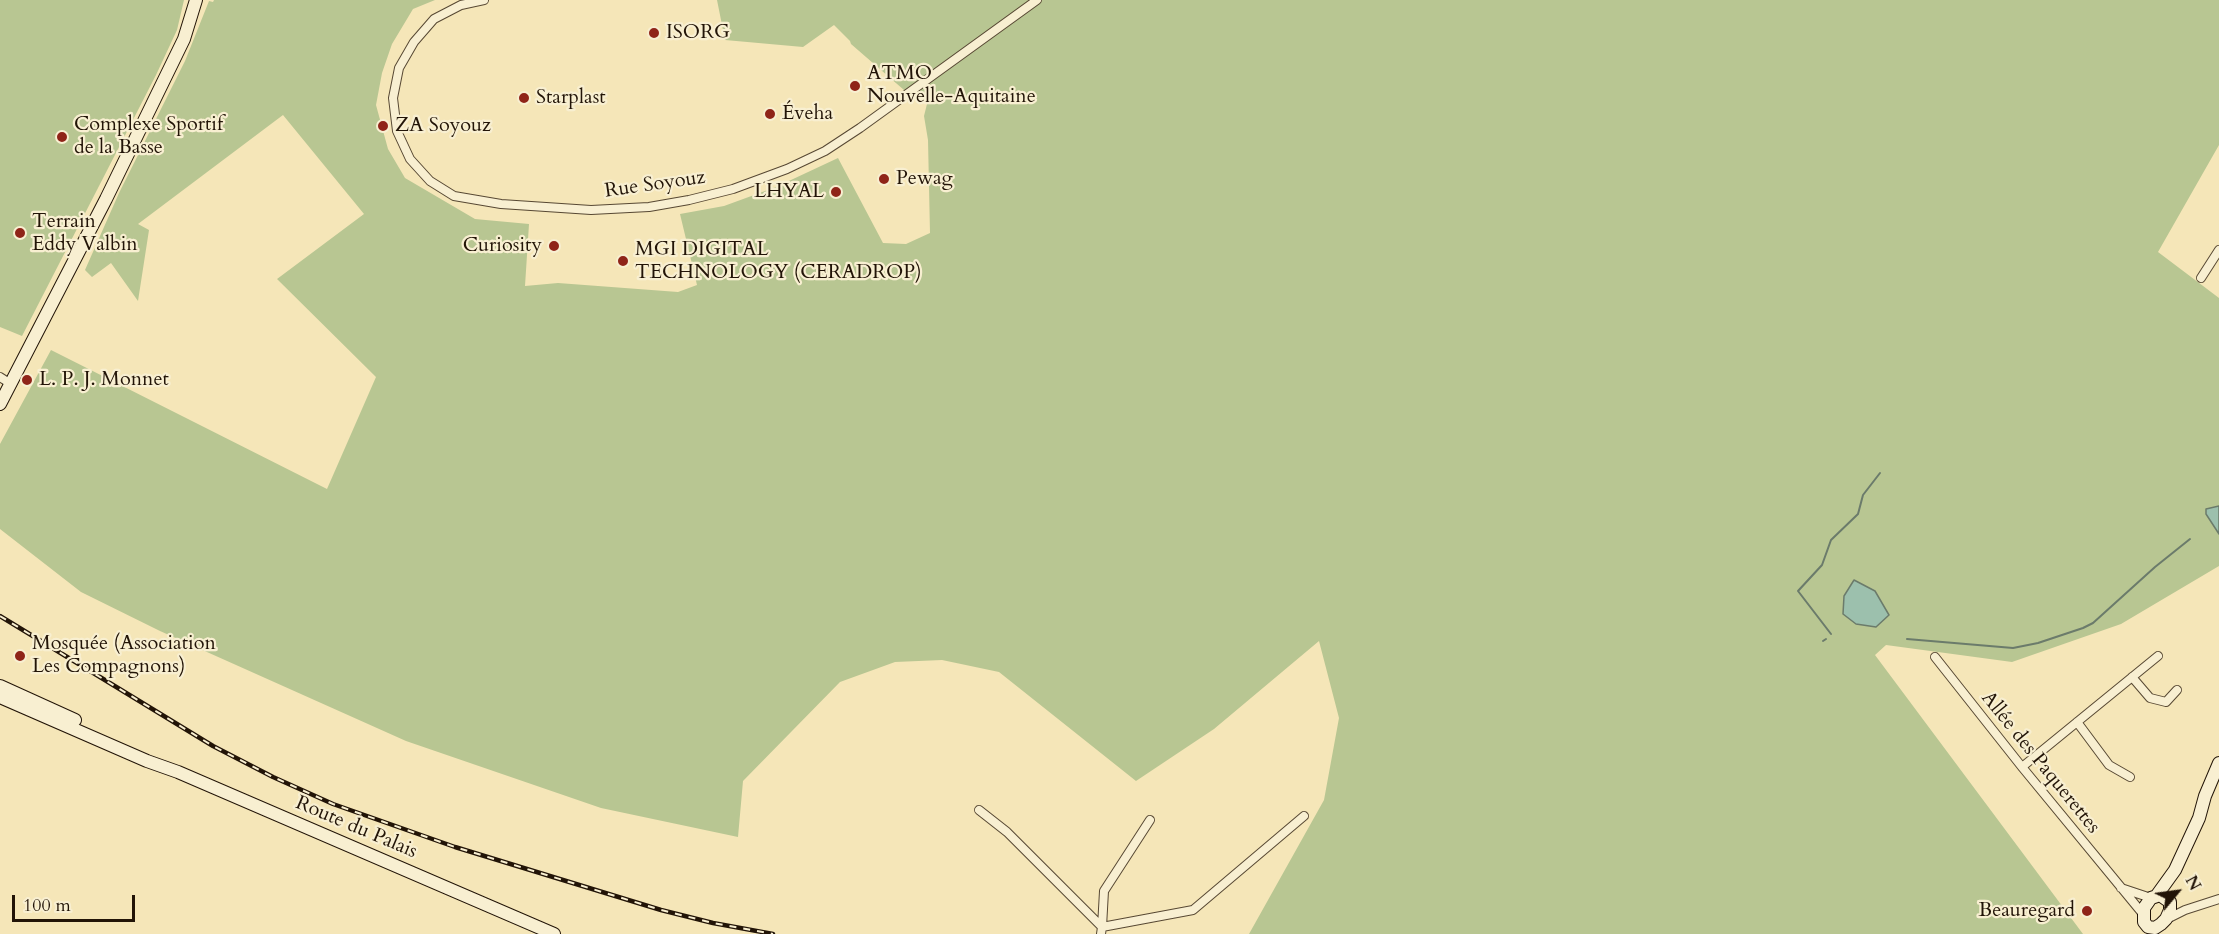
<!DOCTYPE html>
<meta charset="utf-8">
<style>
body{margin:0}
#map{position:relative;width:2219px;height:934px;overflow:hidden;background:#f5e6b8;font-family:Cardo,serif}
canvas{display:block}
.north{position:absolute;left:2147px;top:862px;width:60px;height:60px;-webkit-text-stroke:4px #f8efd1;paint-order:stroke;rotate:61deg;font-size:16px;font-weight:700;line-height:24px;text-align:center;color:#221407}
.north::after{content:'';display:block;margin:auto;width:21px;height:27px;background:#221407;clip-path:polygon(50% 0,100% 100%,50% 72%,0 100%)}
.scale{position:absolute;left:12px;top:895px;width:123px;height:27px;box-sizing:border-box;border:3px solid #221407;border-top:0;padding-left:8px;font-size:18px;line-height:21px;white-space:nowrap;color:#221407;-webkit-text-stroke:4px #f8efd1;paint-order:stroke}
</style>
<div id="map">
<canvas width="2219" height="934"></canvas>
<div class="north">N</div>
<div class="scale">100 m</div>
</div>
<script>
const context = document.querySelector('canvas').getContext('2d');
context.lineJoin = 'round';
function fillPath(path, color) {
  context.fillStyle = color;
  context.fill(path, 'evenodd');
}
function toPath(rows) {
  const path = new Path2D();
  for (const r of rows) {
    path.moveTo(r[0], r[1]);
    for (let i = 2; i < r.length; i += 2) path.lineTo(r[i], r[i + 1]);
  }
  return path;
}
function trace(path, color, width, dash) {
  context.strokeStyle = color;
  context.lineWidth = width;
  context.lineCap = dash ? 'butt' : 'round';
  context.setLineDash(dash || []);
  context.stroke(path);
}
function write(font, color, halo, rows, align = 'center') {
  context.font = font + ' Cardo,serif';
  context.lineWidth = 4.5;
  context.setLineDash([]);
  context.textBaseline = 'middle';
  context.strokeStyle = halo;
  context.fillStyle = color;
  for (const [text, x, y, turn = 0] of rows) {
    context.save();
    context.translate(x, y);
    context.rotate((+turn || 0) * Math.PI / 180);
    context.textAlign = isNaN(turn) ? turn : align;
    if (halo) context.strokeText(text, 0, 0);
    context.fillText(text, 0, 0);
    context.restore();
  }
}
fillPath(toPath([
 [0,0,184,0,177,30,156,75,22,336,0,327],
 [214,0,435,0,413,9,392,44,382,73,376,105,388,149,405,178,475,219,529,224,525,286,558,283,678,292,697,285,680,214,724,206,776,187,838,158,883,243,906,244,930,233,928,140,924,116,928,100,904,90,851,44,850,41,834,25,803,47,725,40,717,0,2219,0,2219,145,2158,252,2219,298,2219,566,2121,624,2012,662,1886,645,1875,655,2083,934,1249,934,1324,800,1339,718,1319,641,1214,729,1136,781,999,672,942,660,895,662,840,682,743,781,738,837,601,808,406,741,160,631,81,592,0,529,0,444,51,350,327,489,376,377,277,279,364,214,283,115,138,224,149,230,138,301,111,263,92,277,85,270,119,193,185,61,209,1,213,2]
]), '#b8c692');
const water = toPath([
 [2219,506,2219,534,2206,514,2206,509,2219,506],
 [1854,580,1875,591,1889,615,1876,627,1856,624,1843,614,1844,596,1854,580]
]);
fillPath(water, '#9cc0ad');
trace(water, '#6b7b6b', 1.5);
trace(toPath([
 [1831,634,1798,591,1822,565,1831,540,1858,514,1863,495,1880,473],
 [1907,639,2013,648,2038,643,2083,628,2093,623,2155,567,2190,539],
 [1823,641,1826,639]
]), '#6b7b6b', 2);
const street = toPath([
 [484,0,461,5,434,19,414,42,399,68,393,98,397,131,410,159,430,181,454,196,501,204,591,210,649,207,689,200,733,189,787,169,825,151,860,128,1037,0],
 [2201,278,2219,250],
 [0,377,11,384],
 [1935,657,2022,767,2143,914],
 [2132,677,2150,698,2166,702,2177,690],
 [2077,722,2109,765,2130,777],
 [2022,767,2158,656],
 [979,810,1007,832,1102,927],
 [2121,888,2151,898],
 [2167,919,2185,910,2219,899],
 [1102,927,1104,891,1150,820],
 [1101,934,1102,927,1193,910,1304,816]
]);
const secondary = toPath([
 [0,404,106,199,184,39,196,0],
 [0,686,75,720],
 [0,697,147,761,178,772,554,934],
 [2157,895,2175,870,2199,818,2205,796,2219,763],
 [2160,895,2170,902,2170,910,2166,919,2161,924,2155,928,2148,927,2144,922,2144,908,2151,898,2160,895]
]);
trace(street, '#574833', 10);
trace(secondary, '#221407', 14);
trace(street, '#f8efd1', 8);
trace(secondary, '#f8efd1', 12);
const rail = toPath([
 [0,616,213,746,273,777,333,804,455,847,661,910,713,923,773,934]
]);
trace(rail, '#221407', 4.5);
trace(rail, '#f8efd1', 2, [7]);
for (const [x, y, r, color] of [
 [654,33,6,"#8f2418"],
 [855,86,6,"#8f2418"],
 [524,98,6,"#8f2418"],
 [770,114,6,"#8f2418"],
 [383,126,6,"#8f2418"],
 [62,137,6,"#8f2418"],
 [884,179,6,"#8f2418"],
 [836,192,6,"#8f2418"],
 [20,233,6,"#8f2418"],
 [554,246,6,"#8f2418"],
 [623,261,6,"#8f2418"],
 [27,380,6,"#8f2418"],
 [20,656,6,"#8f2418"],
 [2087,911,6,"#8f2418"]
]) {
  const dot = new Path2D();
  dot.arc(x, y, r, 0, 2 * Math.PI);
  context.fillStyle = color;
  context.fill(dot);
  trace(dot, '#f8efd1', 2);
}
write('20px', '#221407', '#f8efd1', [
 ["ISORG",666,33],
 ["ATMO",867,74],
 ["Nouvelle-Aquitaine",867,97],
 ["Starplast",536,98],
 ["Éveha",782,114],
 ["Complexe Sportif",74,125],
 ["de la Basse",74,148],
 ["ZA Soyouz",395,126],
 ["Pewag",896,179],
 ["LHYAL",824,192,"right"],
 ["Terrain",32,222],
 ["Eddy Valbin",32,245],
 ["Curiosity",542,246,"right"],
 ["MGI DIGITAL",635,250],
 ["TECHNOLOGY (CERADROP)",635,273],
 ["L. P. J. Monnet",39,380],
 ["Mosquée (Association",32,644],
 ["Les Compagnons)",32,667],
 ["Beauregard",2075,911,"right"]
], 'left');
write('20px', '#221407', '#f8efd1', [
 ["Rue Soyouz",655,185,-8],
 ["Allée des Paquerettes",2040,763,51],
 ["Route du Palais",356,828,23]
]);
</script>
